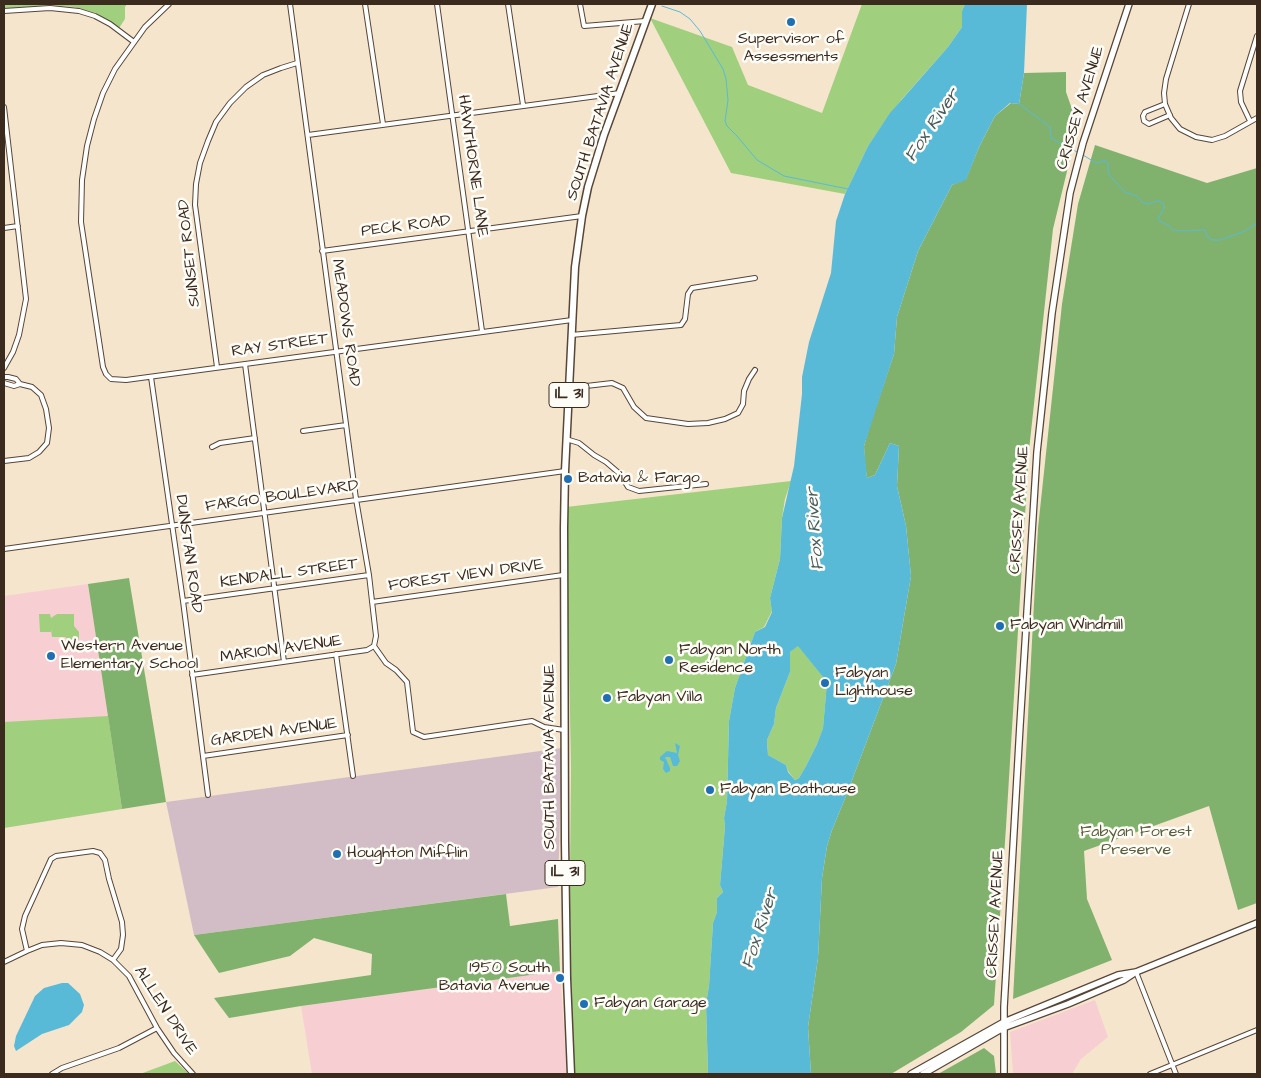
<!DOCTYPE html>
<style>
body{margin:0}
#map{position:relative;width:1261px;height:1078px;overflow:hidden;background:#f5e5cd;font-family:"Architects Daughter",sans-serif}
canvas{display:block}
.frame{position:absolute;inset:0;border:5px solid #3b2a1e;pointer-events:none}
</style>
<div id="map">
<canvas width="1261" height="1078"></canvas>
<div class="frame"></div>
</div>
<script>
const context = document.querySelector('canvas').getContext('2d');
context.lineJoin = 'round';
function fillPath(path, color) {
  context.fillStyle = color;
  context.fill(path, 'evenodd');
}
function toPath(rows) {
  const path = new Path2D();
  for (const r of rows) {
    path.moveTo(r[0], r[1]);
    for (let i = 2; i < r.length; i += 2) path.lineTo(r[i], r[i + 1]);
  }
  return path;
}
function trace(path, color, width, dash) {
  context.strokeStyle = color;
  context.lineWidth = width;
  context.lineCap = dash ? 'butt' : 'round';
  context.setLineDash(dash || []);
  context.stroke(path);
}
function write(font, color, halo, rows, align = 'center') {
  context.font = font + ' "Architects Daughter",sans-serif';
  context.lineWidth = 5;
  context.setLineDash([]);
  context.textBaseline = 'middle';
  context.strokeStyle = halo;
  context.fillStyle = color;
  for (const [text, x, y, turn = 0] of rows) {
    context.save();
    context.translate(x, y);
    context.rotate((+turn || 0) * Math.PI / 180);
    context.textAlign = isNaN(turn) ? turn : align;
    if (halo) context.strokeText(text, 0, 0);
    context.fillText(text, 0, 0);
    context.restore();
  }
}
fillPath(toPath([
 [88,584,122,809,4,828,4,596],
 [560,971,567,1074,312,1074,301,1006],
 [1095,1000,1108,1037,1081,1059,1072,1074,1013,1074,1010,1032]
]), '#f7cfd2');
fillPath(toPath([
 [562,748,558,887,194,935,166,802]
]), '#d2bdc6');
fillPath(toPath([
 [4,4,127,4,125,7,125,19,119,28,96,13,74,7,50,5,4,10],
 [862,4,965,4,962,11,962,27,948,47,902,99,883,124,868,146,845,194,731,173,650,18,732,47,748,85,822,113],
 [791,481,785,499,782,518,780,559,770,598,772,611,764,627,755,632,735,688,729,721,727,801,724,818,725,826,720,885,723,892,717,898,717,912,713,923,709,986,706,1004,708,1074,574,1074,569,974,571,766,566,507],
 [39,614,50,614,51,618,57,614,74,614,74,626,79,632,79,640,69,640,65,637,52,637,51,629,51,632,40,632],
 [798,645,827,682,823,728,817,744,806,766,799,778,795,780,788,771,786,765,768,755,767,740,774,724,776,708,790,672,790,652],
 [108,716,122,809,4,828,4,722],
 [175,1061,189,1074,140,1074]
]), '#a0d07e');
fillPath(toPath([
 [1066,72,1066,92,1078,126,1053,229,1029,450,1006,827,994,1005,961,1032,891,1074,811,1074,808,1027,818,958,822,878,827,846,832,830,846,796,896,664,911,576,906,526,897,486,899,446,890,443,875,475,867,478,865,464,864,446,870,425,894,354,897,317,918,251,952,185,966,179,979,147,995,116,1011,103,1019,104,1024,73],
 [1095,145,1207,183,1257,168,1257,903,1238,910,1209,806,1084,851,1087,899,1112,960,1013,999,1038,528,1062,304,1078,204],
 [129,578,166,802,122,809,88,584],
 [506,894,510,926,558,919,560,971,301,1006,229,1018,214,998,371,975,372,954,314,938,290,956,219,973,194,935],
 [984,1048,994,1056,996,1074,938,1074]
]), '#80b26d');
fillPath(toPath([
 [965,4,1027,4,1024,73,1019,104,1010,103,995,116,979,147,966,180,952,185,918,251,897,317,894,354,864,446,867,478,875,475,890,443,899,446,897,486,906,526,911,576,896,664,846,796,832,830,827,846,822,878,818,958,808,1027,811,1074,708,1074,706,1004,709,986,713,923,717,912,717,898,723,892,720,885,725,826,724,818,727,801,729,721,735,688,755,632,765,627,772,612,770,598,780,559,782,518,794,466,802,394,802,377,809,342,831,273,836,221,845,194,868,146,890,113,948,47,962,27,962,11],
 [798,646,827,682,823,728,817,744,806,766,799,778,795,780,788,772,786,765,768,755,767,740,774,724,776,708,790,672,790,652],
 [675,743,680,746,678,755,680,761,677,766,673,766,670,757,665,757,670,768,670,771,666,773,663,769,664,762,660,760,660,757,667,751,677,753],
 [62,983,68,983,80,994,84,1005,82,1012,69,1025,42,1034,16,1051,14,1046,16,1036,35,996,44,988]
]), '#59bad8');
trace(toPath([
 [662,6,680,12,690,19,700,31,723,69,726,79,728,100,725,121,727,126,737,136,757,160,784,176,848,189],
 [1018,103,1050,127,1051,138,1079,153],
 [1083,155,1096,163,1105,161,1108,163,1108,172,1110,176,1125,192,1137,196,1142,202,1147,204,1159,201,1163,203,1164,208,1158,219,1159,221,1168,225,1173,230,1179,231,1205,230,1207,237,1212,240,1220,240,1245,231,1257,223]
]), '#59bad8', 1);
const street = toPath([
 [169,4,145,27,115,69,103,93,94,119,87,146,82,180,81,222,103,367,106,374,111,379,126,380,572,320],
 [290,4,356,499,369,575,376,636,374,646],
 [365,4,383,124],
 [437,4,482,331],
 [508,4,523,105],
 [580,4,584,26,645,21],
 [1189,4,1166,79,1164,93,1165,104,1171,118,1180,129,1196,137,1212,140,1225,136,1257,118],
 [4,11,50,8,79,11,95,16,110,24,134,42],
 [1165,104,1145,112,1143,116,1144,121,1149,124,1170,115],
 [4,107,26,299,19,335,13,352,4,368],
 [1250,121,1241,102,1240,91,1257,36],
 [308,135,620,93],
 [4,228,18,226],
 [322,251,582,216],
 [571,335,681,325,685,319,688,294,692,288,755,278],
 [245,364,284,662],
 [217,367,195,205,196,184,200,163,208,141,216,122,230,103,246,87,263,75,281,68,297,63],
 [4,377,8,377,16,379,20,384,32,387,41,395,46,409,49,428,47,443,39,452,29,458,4,461],
 [151,377,183,601,208,795],
 [4,383,14,386,20,384],
 [569,388,612,383,623,388,634,407,646,418,688,424,708,423,725,419,738,413,743,404,744,391,749,379,755,370],
 [303,431,346,425],
 [566,439,579,443,594,455,606,462,620,474,628,487,639,491,706,484],
 [212,447,220,443,255,438],
 [4,549,565,471],
 [183,601,369,575],
 [372,602,563,575],
 [374,646,386,663,396,670,407,682,413,732,424,737,532,721,544,727,564,730],
 [336,654,353,776],
 [192,675,367,650,374,646],
 [203,756,348,735],
 [27,951,22,929,25,916,51,859,56,856,93,851,100,853,105,860,109,879,122,922,123,935,121,949,113,960],
 [4,962,27,951,42,945,61,943,82,945,100,952,113,960,129,976,157,1028,174,1053,193,1074],
 [1136,972,1176,1074],
 [52,1074,62,1068,119,1048,157,1028],
 [1150,1074,1257,1030]
]);
const secondary = toPath([
 [911,1074,1004,1022,1118,975,1136,972,1257,923],
 [923,1074,1003,1028,1068,1004,1124,980,1133,974],
 [1004,1074,1004,1007,1020,725,1037,452,1052,313,1070,193,1083,143,1129,4]
]);
const primary = toPath([
 [571,1074,567,979,565,842,564,528,565,471,575,267,582,216,588,187,604,135,652,4]
]);
trace(street, '#574638', 6);
trace(secondary, '#574638', 8);
trace(primary, '#574638', 9);
trace(street, '#fff', 4);
trace(secondary, '#fff', 5.5);
trace(primary, '#fff', 6);
for (const [x, y, r, color] of [
 [791,22,5,"#1f6fb2"],
 [568,479,5,"#1f6fb2"],
 [1000,626,5,"#1f6fb2"],
 [51,656,5,"#1f6fb2"],
 [669,660,5,"#1f6fb2"],
 [825,683,5,"#1f6fb2"],
 [607,698,5,"#1f6fb2"],
 [710,790,5,"#1f6fb2"],
 [337,854,5,"#1f6fb2"],
 [560,978,5,"#1f6fb2"],
 [584,1004,5,"#1f6fb2"]
]) {
  const dot = new Path2D();
  dot.arc(x, y, r, 0, 2 * Math.PI);
  context.fillStyle = color;
  context.fill(dot);
  trace(dot, '#fdfcf7', 2);
}
for (const [x, y, w] of [
 [569,395,40],
 [565,873,40]
]) {
  const box = new Path2D();
  box.roundRect(x - w / 2, y - 12.5, w, 25, 4);
  context.fillStyle = '#fdfcf7';
  context.fill(box);
  trace(box, '#3b2a1e', 1);
}
write('bold 15px', '#3b2a1e', null, [
 ["IL 31",569,395],
 ["IL 31",565,873]
]);
write('16px', '#3b2a1e', '#fdfcf7', [
 ["Supervisor of",791,40,"center"],
 ["Assessments",791,58,"center"],
 ["Batavia & Fargo",578,479],
 ["Fabyan Windmill",1010,626],
 ["Western Avenue",61,647],
 ["Elementary School",61,665],
 ["Fabyan North",679,651],
 ["Residence",679,669],
 ["Fabyan",835,674],
 ["Lighthouse",835,692],
 ["Fabyan Villa",617,698],
 ["Fabyan Boathouse",720,790],
 ["Houghton Mifflin",347,854],
 ["1950 South",550,969,"right"],
 ["Batavia Avenue",550,987,"right"],
 ["Fabyan Garage",594,1004]
], 'left');
write('16px', '#3b2a1e', '#fdfcf7', [
 ["CRISSEY AVENUE",1081,108,-73],
 ["SOUTH BATAVIA AVENUE",601,112,-72],
 ["HAWTHORNE LANE",472,166,82],
 ["PECK ROAD",406,227,-7],
 ["SUNSET ROAD",190,253,-96],
 ["MEADOWS ROAD",345,323,82],
 ["RAY STREET",280,346,-8],
 ["FARGO BOULEVARD",282,497,-8],
 ["CRISSEY AVENUE",1020,510,-86],
 ["DUNSTAN ROAD",188,554,82],
 ["KENDALL STREET",289,574,-8],
 ["FOREST VIEW DRIVE",466,576,-8],
 ["MARION AVENUE",281,650,-8],
 ["GARDEN AVENUE",274,733,-8],
 ["SOUTH BATAVIA AVENUE",551,757,-90],
 ["CRISSEY AVENUE",996,914,-87],
 ["ALLEN DRIVE",165,1011,57]
]);
write('16px', '#595c3b', '#fdfcf7', [
 ["Fabyan Forest",1136,833],
 ["Preserve",1136,851]
]);
write('italic 18px', '#465c5f', '#fdfcf7', [
 ["Fox River",933,126,-56],
 ["Fox River",816,529,-94],
 ["Fox River",761,929,-72]
]);
</script>
